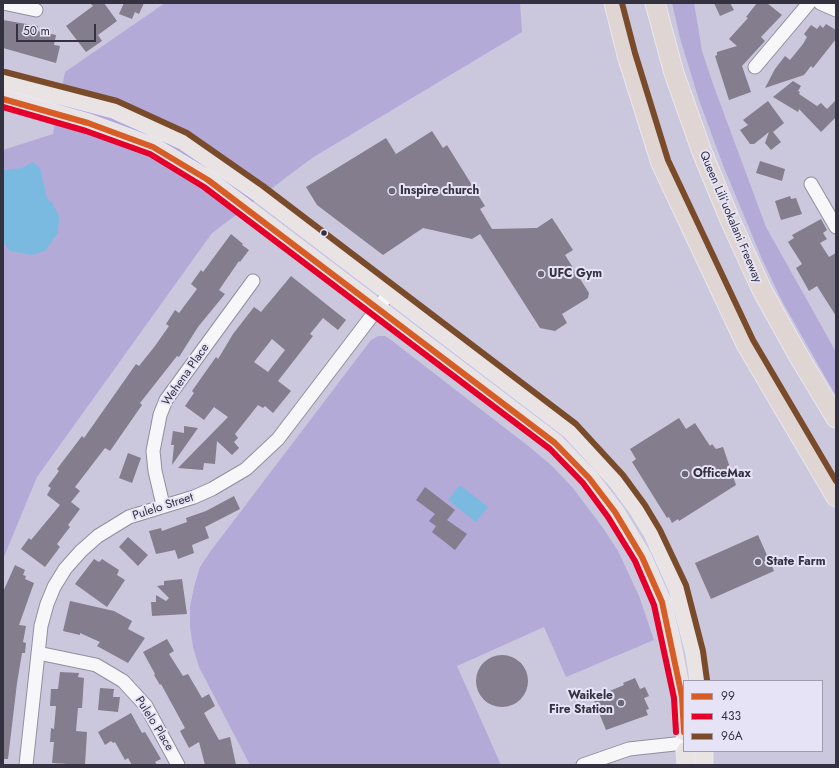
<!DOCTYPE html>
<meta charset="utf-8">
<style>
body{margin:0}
#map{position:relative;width:839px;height:768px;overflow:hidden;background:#cbc7dd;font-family:Jost,sans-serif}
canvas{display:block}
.frame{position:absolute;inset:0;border:4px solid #343140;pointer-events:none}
.legend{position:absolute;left:683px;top:680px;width:140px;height:72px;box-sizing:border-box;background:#e6e3f6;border:1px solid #9f9cad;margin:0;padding:5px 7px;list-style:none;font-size:12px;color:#343140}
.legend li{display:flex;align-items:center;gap:8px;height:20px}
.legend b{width:20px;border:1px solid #9f9cad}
.scale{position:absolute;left:16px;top:24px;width:80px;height:18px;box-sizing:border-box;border:2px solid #343140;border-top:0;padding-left:5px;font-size:12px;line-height:14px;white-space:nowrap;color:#343140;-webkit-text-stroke:3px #e6e3f6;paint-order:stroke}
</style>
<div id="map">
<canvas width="839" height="768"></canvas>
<div class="frame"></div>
<ul class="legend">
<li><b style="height:5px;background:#d65d26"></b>99</li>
<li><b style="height:5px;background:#e4002b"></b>433</li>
<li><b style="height:5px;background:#7a4b2a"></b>96A</li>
</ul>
<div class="scale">50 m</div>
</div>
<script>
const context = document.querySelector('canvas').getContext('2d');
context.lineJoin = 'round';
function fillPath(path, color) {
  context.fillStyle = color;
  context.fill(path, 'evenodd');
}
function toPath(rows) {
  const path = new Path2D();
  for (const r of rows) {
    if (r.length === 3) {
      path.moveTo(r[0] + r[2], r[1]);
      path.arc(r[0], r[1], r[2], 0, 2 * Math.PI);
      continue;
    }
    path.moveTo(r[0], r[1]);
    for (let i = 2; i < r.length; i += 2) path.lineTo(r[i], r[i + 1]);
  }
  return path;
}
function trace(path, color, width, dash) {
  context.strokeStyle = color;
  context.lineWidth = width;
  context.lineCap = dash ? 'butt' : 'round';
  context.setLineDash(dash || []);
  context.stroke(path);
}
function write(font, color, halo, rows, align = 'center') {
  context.font = font + ' Jost,sans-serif';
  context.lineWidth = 4;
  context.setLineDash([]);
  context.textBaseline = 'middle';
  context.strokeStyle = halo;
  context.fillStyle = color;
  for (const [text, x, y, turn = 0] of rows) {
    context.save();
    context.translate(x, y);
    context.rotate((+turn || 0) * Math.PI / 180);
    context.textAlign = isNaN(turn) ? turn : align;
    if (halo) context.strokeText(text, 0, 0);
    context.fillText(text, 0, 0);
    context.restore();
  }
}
fillPath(toPath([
 [165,3,520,3,522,32,312,158,212,233,37,477,3,559,3,150,53,134,65,72],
 [672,3,694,3,702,51,714,87,766,227,836,352,836,396,782,301,762,259,723,165,699,100,680,38],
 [378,336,385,336,391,340,527,445,551,465,573,488,603,528,618,551,639,596,654,640,566,677,544,627,457,666,501,765,250,765,199,667,193,647,190,627,190,607,194,587,200,567,210,552,371,340]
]), '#b3aad8');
fillPath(toPath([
 [33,162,40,168,47,198,53,204,59,216,58,233,45,251,32,255,10,251,3,242,3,170,22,168],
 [460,485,488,507,476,522,448,500]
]), '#7abae1');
fillPath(toPath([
 [90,3,104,3,117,21,98,35,102,41,86,52,66,26,93,6],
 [124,3,144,3,139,14,135,12,132,19,119,14],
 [714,3,730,3,734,10,720,16],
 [757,3,767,3,782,15,761,37,765,41,742,66,751,92,729,100,715,56,717,55,717,52,737,46,729,39,748,18,746,17],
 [3,20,38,26,37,31,56,35,54,45,60,46,56,63,3,48],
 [826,24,836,30,836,39,813,68,811,66,804,75,765,88,775,69,785,56,790,60,803,44,807,37,804,34,811,25,817,29,820,25,823,28],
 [793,81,801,86,798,91,800,92,799,94,817,106,821,103,827,109,836,100,836,117,821,132,799,109,798,112,773,97],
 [768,101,784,123,773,132,781,142,771,150,765,143,769,132,754,144,750,144,740,130,748,125,743,120],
 [432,131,443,148,447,145,485,206,480,209,492,229,537,228,552,218,573,250,565,255,589,293,588,298,562,314,567,323,555,331,540,328,480,234,472,239,423,228,383,255,317,205,306,187,386,138,396,154],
 [760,161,785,169,782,181,756,173],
 [790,196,791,199,796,198,802,214,781,220,775,201],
 [821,219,827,230,823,233,827,239,820,243,829,257,836,253,836,316,817,286,809,291,796,268,802,264,788,242,794,238,792,235],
 [231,234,243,244,242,245,249,250,240,262,239,261,219,290,225,294,198,327,179,357,177,356,140,403,142,405,110,451,105,448,75,487,80,491,71,502,80,509,68,525,70,527,57,544,60,547,45,567,21,549,29,538,31,540,60,505,47,495,51,488,48,486,59,471,57,469,82,436,84,438,136,364,139,366,155,346,169,326,166,324,175,310,179,313,197,289,191,284,201,270,203,272],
 [291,276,346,320,338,330,323,318,310,334,313,336,278,381,291,391,273,413,265,406,263,408,258,405,235,434,238,438,234,442,239,448,232,455,217,441,215,464,204,463,203,470,178,468,228,417,214,407,204,420,185,406,194,393,192,391,216,357,218,359,233,334,254,307,261,312],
 [272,339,285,350,268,372,254,362],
 [679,418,686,429,695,423,710,446,712,444,716,449,723,447,736,485,679,521,678,519,672,523,669,517,667,518,632,462,636,459,630,449],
 [184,426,198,428,172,465,174,445,171,445,173,431,184,433],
 [128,453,141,458,132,483,119,478],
 [425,487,455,510,447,520,467,534,455,550,432,532,436,526,429,521,435,514,416,500],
 [234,496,240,509,205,527,209,538,192,545,194,553,178,559,175,550,156,554,149,531,161,528,162,531,187,522,186,518,206,511],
 [758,535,774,571,711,599,695,563],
 [128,537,148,555,138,566,119,547],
 [94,559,99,562,102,559,119,570,117,575,125,580,107,607,75,584],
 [15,565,25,570,23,575,26,576,25,579,34,583,19,625,26,626,23,642,26,643,25,653,22,653,17,683,8,759,3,759,3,592],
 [182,579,187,614,152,616,151,602,156,602,156,595,166,601,169,598,157,586,164,585,164,581],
 [70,601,114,611,132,621,128,629,145,638,128,663,97,646,100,642,80,633,80,635,63,631],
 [167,639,174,651,169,654,183,676,188,674,202,698,209,694,215,706,204,713,219,740,230,737,236,765,205,765,199,742,189,748,180,731,185,728,161,684,160,685,154,675,155,674,143,652],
 [502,681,26],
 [60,672,79,673,78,677,84,678,82,708,78,708,76,731,87,732,85,765,52,763,54,742,50,742,51,728,54,729,56,706,50,706,51,689,58,689],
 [635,678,640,689,645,687,649,696,644,698,649,709,646,710,648,715,606,730,593,698,624,685,623,683],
 [100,688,114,689,113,697,120,697,118,712,98,710],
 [131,713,142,733,145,732,161,759,155,762,157,765,132,765,128,758,125,760,115,742,113,743,111,741,105,745,98,732]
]), '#837d8d');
const minor = toPath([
 [3,3,36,10],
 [820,3,836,10],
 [755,67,809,3],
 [811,184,836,227],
 [163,505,155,471,153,451,160,415,166,400,253,281],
 [38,653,96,665,123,681,146,706,178,765],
 [26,765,41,626,47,604,54,587,65,569,81,551,98,536,129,517,194,497,212,489,246,469,278,439,390,292],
 [583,765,629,749,684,743]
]);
const major = toPath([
 [3,80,114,109,183,140,258,192,571,430,617,480,639,510,653,533,678,588,695,653,699,681],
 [3,99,88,123,153,147,208,180,555,443,589,478,615,512,642,557,662,602,671,640,682,697,684,732],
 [685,751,686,765],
 [704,751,704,765]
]);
const highway = toPath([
 [614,3,627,55,661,163,746,344,836,497],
 [655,3,674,73,702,152,730,220,762,290,798,355,836,418]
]);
trace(minor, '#918e9e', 15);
trace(major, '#e8e6f0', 19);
trace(highway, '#e8e6f0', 21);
trace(minor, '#f7f7fa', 13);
trace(major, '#e9e3e3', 17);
trace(highway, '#dfd6d4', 19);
trace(toPath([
 [3,99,88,123,153,147,208,180,555,443,589,478,615,512,642,557,662,602,682,697,684,732]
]), '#d65d26', 6);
trace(toPath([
 [3,107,86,131,150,154,204,187,550,449,583,483,608,517,635,561,654,605,674,698,676,732]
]), '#e4002b', 6);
trace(toPath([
 [622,3,635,53,668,160,753,340,836,481],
 [5,72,117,101,187,133,263,186,576,424,623,475,645,505,660,530,686,585,703,651,707,680]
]), '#7a4b2a', 6);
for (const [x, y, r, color] of [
 [392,191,4,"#696677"],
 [324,233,3.5,"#343140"],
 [541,274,4,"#696677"],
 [685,474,4,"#696677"],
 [758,562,4,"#696677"],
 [621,703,4,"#696677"]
]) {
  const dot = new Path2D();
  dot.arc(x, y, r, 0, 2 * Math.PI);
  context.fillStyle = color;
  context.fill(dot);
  trace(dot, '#e6e3f6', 1.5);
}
write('bold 12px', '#343140', '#e6e3f6', [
 ["Inspire church",400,191],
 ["UFC Gym",549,274],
 ["OfficeMax",693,474],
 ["State Farm",766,562],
 ["Waikele",613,696,"right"],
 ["Fire Station",613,710,"right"]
], 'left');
write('12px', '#343140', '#e6e3f6', [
 ["Queen Liliʻuokalani Freeway",730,217,67],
 ["Wehena Place",186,375,-55],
 ["Pulelo Street",163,507,-18],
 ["Pulelo Place",154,724,58]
]);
</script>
